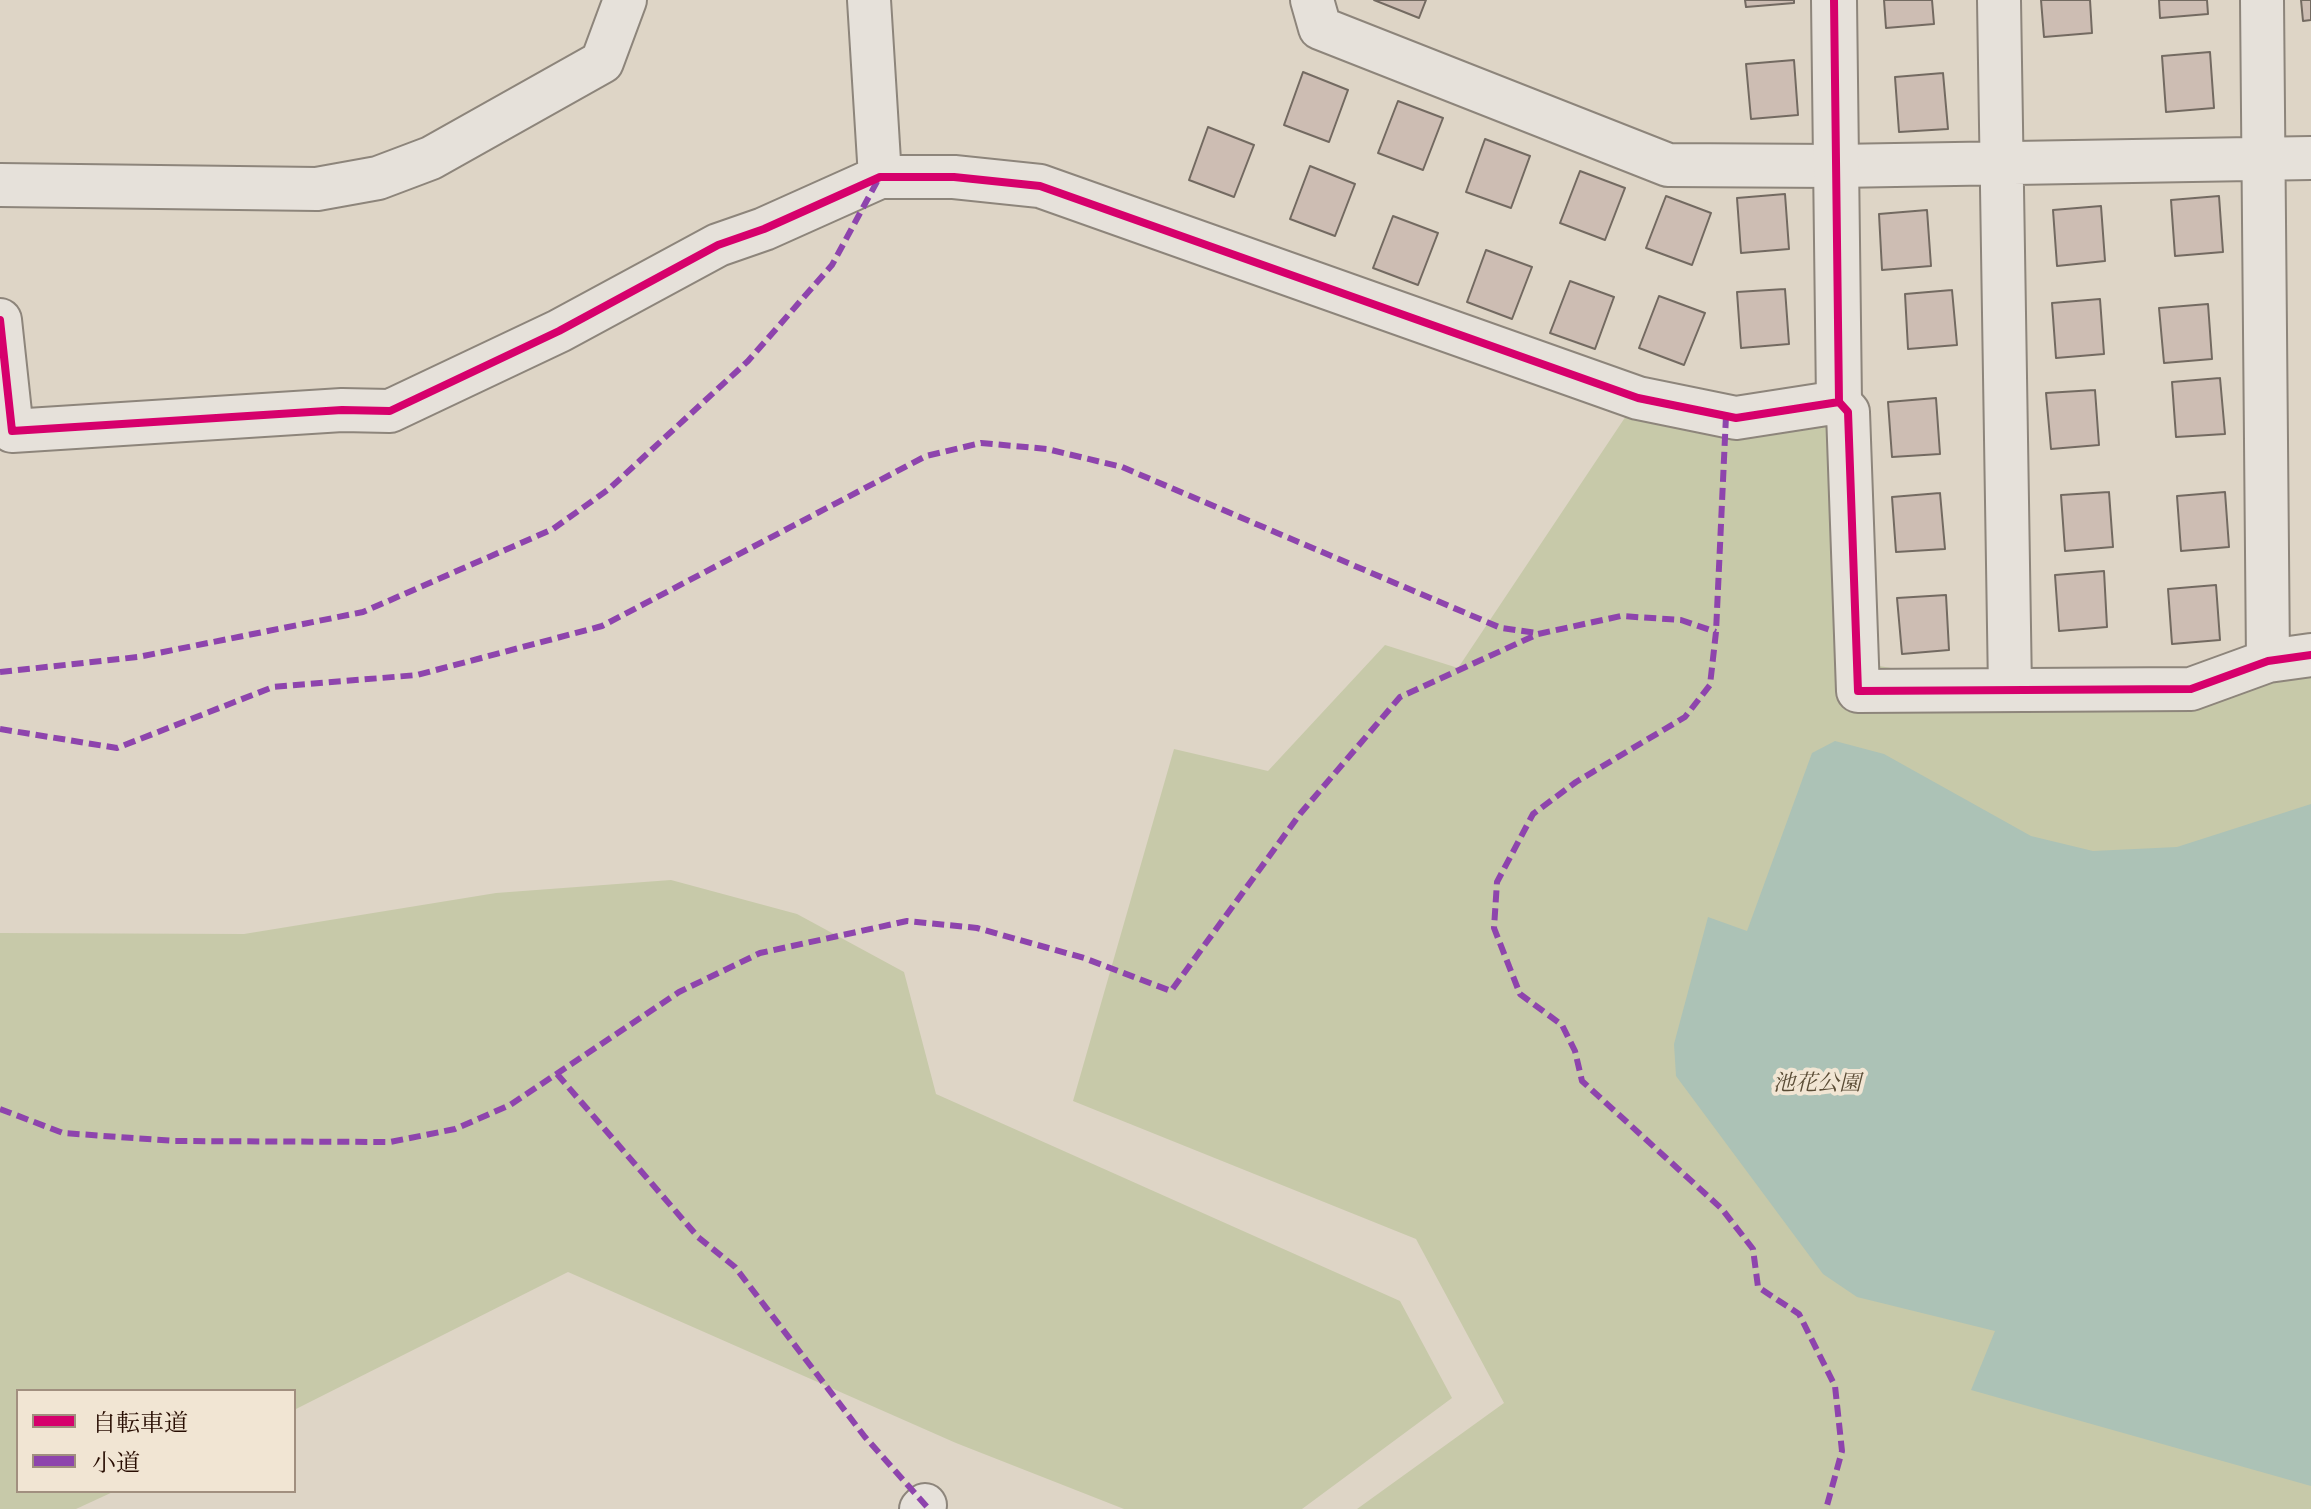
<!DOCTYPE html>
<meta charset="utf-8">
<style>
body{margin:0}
#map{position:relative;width:2311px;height:1509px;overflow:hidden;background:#ded5c6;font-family:Alegreya,"Noto Serif JP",serif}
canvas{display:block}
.legend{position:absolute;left:16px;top:1389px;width:280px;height:104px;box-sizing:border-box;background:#f1e5d3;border:2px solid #a18f7f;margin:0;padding:10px 14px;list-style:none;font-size:24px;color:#280d02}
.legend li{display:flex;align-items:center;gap:16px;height:40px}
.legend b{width:40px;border:2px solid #a18f7f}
</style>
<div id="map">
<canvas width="2311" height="1509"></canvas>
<ul class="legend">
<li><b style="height:10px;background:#d6006c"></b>自転車道</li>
<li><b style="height:10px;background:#8e44ad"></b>小道</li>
</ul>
</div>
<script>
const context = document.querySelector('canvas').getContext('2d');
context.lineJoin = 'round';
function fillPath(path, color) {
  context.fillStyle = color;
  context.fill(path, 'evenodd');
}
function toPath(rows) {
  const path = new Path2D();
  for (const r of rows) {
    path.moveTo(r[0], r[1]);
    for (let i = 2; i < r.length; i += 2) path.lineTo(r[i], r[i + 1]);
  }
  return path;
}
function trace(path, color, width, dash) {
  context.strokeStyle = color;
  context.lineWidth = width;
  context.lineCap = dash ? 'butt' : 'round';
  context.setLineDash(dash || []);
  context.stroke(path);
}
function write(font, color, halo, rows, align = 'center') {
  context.font = font + ' Alegreya,"Noto Serif JP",serif';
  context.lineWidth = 8;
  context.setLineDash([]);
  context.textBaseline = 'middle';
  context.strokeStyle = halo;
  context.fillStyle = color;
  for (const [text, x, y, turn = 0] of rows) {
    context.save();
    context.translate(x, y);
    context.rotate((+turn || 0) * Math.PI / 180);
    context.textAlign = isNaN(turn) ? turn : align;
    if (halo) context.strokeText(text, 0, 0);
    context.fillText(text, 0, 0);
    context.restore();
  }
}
fillPath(toPath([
 [1638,398,1848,412,1857,662,2010,689,2311,655,2311,1509,1357,1509,1504,1403,1416,1239,1073,1101,1174,749,1268,771,1385,645,1458,668],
 [671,880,797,914,904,972,936,1094,1400,1301,1452,1398,1302,1509,1124,1509,956,1443,568,1272,294,1410,294,1391,18,1391,18,1491,115,1491,76,1509,0,1509,0,933,244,934,496,893]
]), '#c7c9a9');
fillPath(toPath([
 [1835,741,1884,754,2031,836,2093,851,2177,847,2311,804,2311,1486,1971,1390,1995,1331,1857,1297,1823,1274,1676,1076,1674,1044,1708,917,1747,931,1812,753]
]), '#acc2b6');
const building = toPath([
 [1374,0,1426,0,1419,18,1374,0],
 [1745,0,1794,0,1794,3,1746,7,1745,0],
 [1884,0,1932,0,1934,24,1886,28,1884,0],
 [2041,0,2090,0,2092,33,2044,37,2041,0],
 [2159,0,2207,0,2208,14,2160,18,2159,0],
 [2301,0,2311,0,2311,20,2303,21,2301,0],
 [2210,52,2214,108,2166,112,2162,56,2210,52],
 [1794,60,1798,115,1751,119,1746,64,1794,60],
 [1303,72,1348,90,1329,142,1284,125,1303,72],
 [1943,73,1948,129,1899,132,1895,77,1943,73],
 [1398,101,1443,118,1423,170,1378,153,1398,101],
 [1208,127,1254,145,1234,197,1189,180,1208,127],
 [1485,139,1530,156,1511,208,1466,192,1485,139],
 [1310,166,1355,184,1335,236,1290,219,1310,166],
 [1580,171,1625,188,1605,240,1560,223,1580,171],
 [1785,194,1789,249,1741,253,1737,198,1785,194],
 [1666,196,1711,213,1692,265,1646,248,1666,196],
 [2219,196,2223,252,2175,256,2171,200,2219,196],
 [2101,206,2105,261,2057,266,2053,210,2101,206],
 [1927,210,1931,266,1882,270,1879,214,1927,210],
 [1393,216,1438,233,1418,285,1373,268,1393,216],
 [1486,250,1532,267,1512,319,1467,302,1486,250],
 [1570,281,1614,297,1595,349,1550,333,1570,281],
 [1785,289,1789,344,1741,348,1737,292,1785,289],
 [1952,290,1957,345,1908,349,1905,294,1952,290],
 [1659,296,1705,313,1684,365,1639,348,1659,296],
 [2100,299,2104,354,2056,358,2052,303,2100,299],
 [2208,304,2212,359,2164,363,2159,308,2208,304],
 [2220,378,2225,434,2176,437,2172,382,2220,378],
 [2095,390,2099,445,2051,449,2046,393,2095,390],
 [1936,398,1940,454,1892,457,1888,402,1936,398],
 [2109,492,2113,547,2065,551,2061,495,2109,492],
 [2225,492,2229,547,2181,551,2177,496,2225,492],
 [1940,493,1945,549,1896,552,1892,497,1940,493],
 [2104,571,2107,627,2059,631,2055,575,2104,571],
 [2216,585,2220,640,2172,644,2168,589,2216,585],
 [1946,595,1949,650,1902,654,1897,598,1946,595]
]);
fillPath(building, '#cdbdb3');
trace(building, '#736a61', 2);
const minor = toPath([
 [869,0,880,177],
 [1312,0,1320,28,1668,165,1836,166,2311,158],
 [1999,0,2010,689],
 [2262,0,2268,661],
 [0,185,317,189,378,178,431,158,602,62,625,0],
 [0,320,12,431,342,410,390,411,559,331,718,245,764,229,880,177,954,177,1040,186,1638,398,1736,418,1839,402,1848,412,1858,691,2191,689,2268,661,2311,655],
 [921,1509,925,1505]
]);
const tertiary = toPath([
 [1834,0,1839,402]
]);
trace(minor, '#8d857b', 46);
trace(tertiary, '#8d857b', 48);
trace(minor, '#e6e1da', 42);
trace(tertiary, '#e6e1da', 44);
trace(toPath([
 [1726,416,1716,632,1710,685,1685,717,1576,782,1533,814,1497,882,1494,928,1520,994,1562,1025,1575,1051,1582,1081,1722,1209,1753,1249,1758,1287,1799,1314,1835,1386,1842,1451,1826,1509],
 [0,672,138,657,363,612,553,529,609,489,748,361,832,265,879,178],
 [0,729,117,748,273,687,417,675,602,626,926,456,981,443,1047,449,1122,467,1501,628,1537,633],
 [557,1074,698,1237,735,1267,865,1437,929,1509],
 [0,1109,63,1133,175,1141,390,1142,455,1129,510,1105,679,992,760,953,907,921,977,928,1084,958,1171,991,1300,814,1400,697,1538,634,1621,616,1681,620,1716,632]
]), '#8e44ad', 6, [12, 6]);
trace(toPath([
 [1834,0,1839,402,1848,412,1858,691,2191,689,2268,661,2311,655],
 [0,320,12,431,342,410,390,411,559,331,718,245,764,229,880,177,954,177,1040,186,1638,398,1736,418,1839,402]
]), '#d6006c', 8);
write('italic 22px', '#594b34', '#f1e5d3', [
 ["池花公園",1817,1085]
]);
</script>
